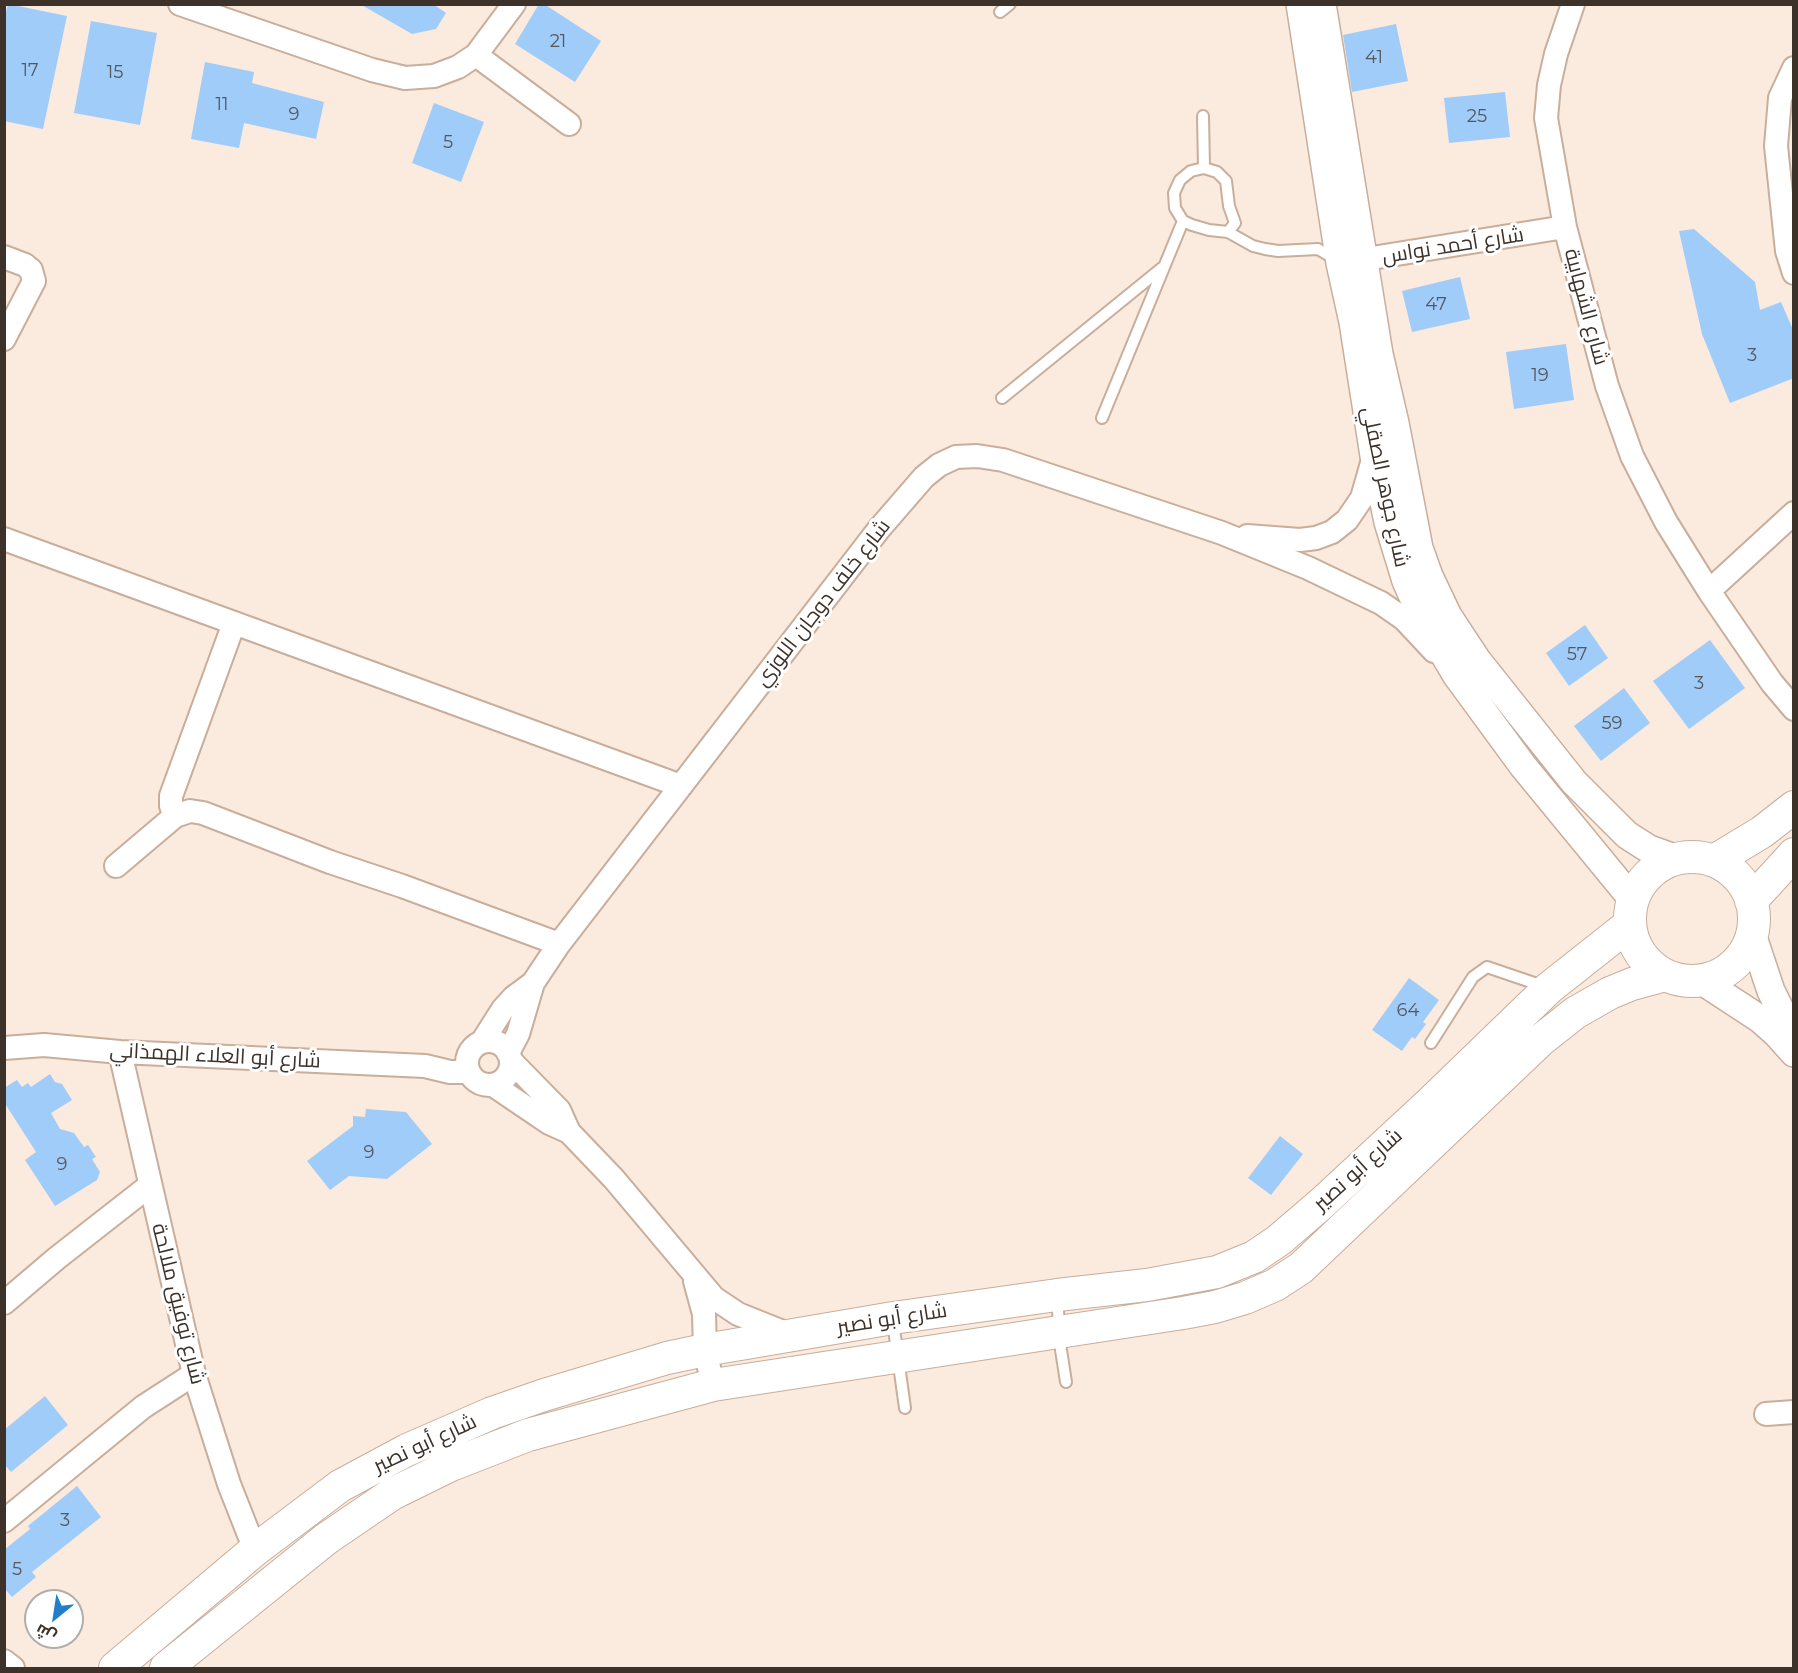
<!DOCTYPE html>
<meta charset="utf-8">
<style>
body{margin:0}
#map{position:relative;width:1798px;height:1673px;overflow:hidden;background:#fbeade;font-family:Montserrat,Cairo,sans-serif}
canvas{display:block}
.frame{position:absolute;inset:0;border:6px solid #3c322a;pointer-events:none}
.north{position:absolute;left:24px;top:1589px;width:60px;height:60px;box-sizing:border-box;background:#fff;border:2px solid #b1adaa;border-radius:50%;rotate:210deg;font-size:16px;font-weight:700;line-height:24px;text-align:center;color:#3c322a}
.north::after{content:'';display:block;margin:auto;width:21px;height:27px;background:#217ecb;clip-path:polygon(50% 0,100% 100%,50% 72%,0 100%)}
</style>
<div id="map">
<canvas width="1798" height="1673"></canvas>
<div class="frame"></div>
<div class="north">ش</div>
</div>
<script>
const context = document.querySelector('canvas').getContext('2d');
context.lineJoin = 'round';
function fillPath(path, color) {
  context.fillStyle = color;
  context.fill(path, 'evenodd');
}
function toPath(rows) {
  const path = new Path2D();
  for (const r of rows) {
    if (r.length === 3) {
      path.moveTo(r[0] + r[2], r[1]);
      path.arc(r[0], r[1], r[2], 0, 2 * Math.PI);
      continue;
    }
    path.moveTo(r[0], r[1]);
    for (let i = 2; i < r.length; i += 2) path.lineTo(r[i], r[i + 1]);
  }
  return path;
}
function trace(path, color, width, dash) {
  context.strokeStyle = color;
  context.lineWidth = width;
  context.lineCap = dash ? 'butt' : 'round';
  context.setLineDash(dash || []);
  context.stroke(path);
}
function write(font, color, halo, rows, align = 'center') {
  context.font = font + ' Montserrat,Cairo,sans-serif';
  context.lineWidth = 6;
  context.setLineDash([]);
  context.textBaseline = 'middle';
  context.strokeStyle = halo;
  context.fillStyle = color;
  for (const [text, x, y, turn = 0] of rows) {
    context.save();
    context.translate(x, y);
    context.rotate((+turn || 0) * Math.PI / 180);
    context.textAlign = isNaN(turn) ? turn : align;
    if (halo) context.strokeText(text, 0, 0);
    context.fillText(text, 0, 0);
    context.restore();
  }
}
fillPath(toPath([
 [8,4,67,16,43,129,4,121,4,20],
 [360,4,433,4,446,13,436,29,412,34],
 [539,4,544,4,601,41,575,82,515,44],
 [91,21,157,33,140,125,74,113],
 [1396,24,1408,81,1352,92,1343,35],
 [205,62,254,72,252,83,324,102,316,139,244,123,239,148,191,139],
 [1505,92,1510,137,1449,143,1444,98],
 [434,103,484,122,461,182,412,163],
 [1694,229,1755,282,1760,310,1781,302,1794,332,1794,378,1730,403,1702,334,1679,231],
 [1460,277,1470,319,1412,332,1402,291],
 [1566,344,1574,400,1514,409,1506,352],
 [1585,625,1608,658,1569,686,1546,653],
 [1710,640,1745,688,1689,729,1653,681],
 [1624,688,1650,723,1601,761,1574,726],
 [1409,978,1439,1000,1423,1022,1426,1024,1415,1039,1412,1037,1402,1051,1372,1030],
 [50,1074,55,1082,62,1084,72,1100,51,1113,60,1129,74,1133,84,1147,88,1145,96,1157,92,1159,100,1172,97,1180,55,1206,25,1160,36,1152,4,1102,4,1088,17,1080,22,1087,28,1083,31,1087],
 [366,1109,406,1112,432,1144,387,1179,349,1176,330,1190,307,1161,353,1126,353,1116,365,1117],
 [1280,1136,1303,1154,1271,1195,1248,1178],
 [45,1396,68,1425,11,1472,4,1464,4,1430],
 [77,1486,101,1517,32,1572,36,1577,12,1597,4,1588,4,1550,30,1529,28,1526]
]), '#a0ccf9');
const service = toPath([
 [1000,12,1010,4],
 [1203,116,1204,168],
 [1204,168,1217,172,1226,181,1229,206,1235,223,1228,232,1209,230,1192,225,1183,221,1175,208,1174,193,1180,180,1191,171,1204,168],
 [1228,232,1253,246,1265,249,1278,251,1318,249,1335,259],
 [1002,398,1162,268],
 [1102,418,1183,221],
 [1431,1043,1473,977,1487,967,1543,986],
 [1057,1298,1061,1350,1066,1382],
 [893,1322,905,1408]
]);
const minor = toPath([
 [180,4,372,70,405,78,434,76,458,67,476,55,514,4],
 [1573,4,1556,54,1549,85,1546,118,1565,227,1607,386,1632,456,1666,522,1709,591,1772,683,1794,709],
 [476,55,569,124],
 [1794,68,1780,98,1776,146,1787,251,1794,273],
 [4,257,25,265,31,270,34,281,4,339],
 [1347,262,1565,227],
 [1247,536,1300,540,1316,538,1332,532,1347,520,1362,498,1374,456],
 [4,539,681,786],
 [1709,591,1794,513],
 [175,816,171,806,171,796,234,623],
 [116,866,175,816,190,811,203,813,330,862,402,886,559,944],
 [489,1063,22],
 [482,1042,503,1009,514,997,533,983],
 [4,1048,44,1045,120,1052,425,1066,450,1072,468,1072],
 [120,1052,194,1374,229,1484,255,1550],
 [508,1053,518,1034,533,983,559,944,879,529,924,477,939,465,956,457,977,456,1003,460,1222,533,1308,568,1381,603,1404,619,1434,651],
 [511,1061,559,1110,569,1132,614,1179,714,1298,738,1314,788,1334],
 [493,1085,549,1123,569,1132],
 [695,1281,704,1314,705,1350,713,1385],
 [4,1303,57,1258,149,1186],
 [1766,1414,1794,1412],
 [4,1521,143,1407,194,1374],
 [4,1661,13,1668]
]);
const tertiary = toPath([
 [1300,4,1340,263,1353,322,1374,456,1388,522,1406,581,1422,617,1457,676,1523,766,1633,900],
 [1322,4,1379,354,1395,423,1419,548,1429,576,1448,616,1477,660,1574,782,1627,835,1649,849,1677,859],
 [1752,934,1771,991,1781,1011,1794,1032],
 [1702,981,1760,1019,1777,1034,1794,1053]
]);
const secondary = toPath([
 [1692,919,62],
 [1714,861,1762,832,1794,807],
 [1751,901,1794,854],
 [115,1668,255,1550,340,1486,407,1450,492,1413,544,1395,667,1358,705,1350,893,1318,1057,1295,1147,1285,1217,1272,1254,1257,1279,1240,1321,1204,1430,1103,1549,988,1630,924],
 [166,1668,326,1539,392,1494,451,1465,528,1435,713,1385,1183,1313,1215,1307,1245,1298,1275,1285,1301,1268,1541,1040,1575,1013,1610,993,1632,984,1665,975]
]);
trace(service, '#c8ae9b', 14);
trace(minor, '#c8ae9b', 26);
trace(tertiary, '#c8ae9b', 30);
trace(secondary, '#c8ae9b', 34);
trace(service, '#fff', 10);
trace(minor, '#fff', 22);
trace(tertiary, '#fff', 27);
trace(secondary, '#fff', 32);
write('18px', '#55585e', null, [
 ["21",558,42],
 ["41",1374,58],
 ["17",30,71],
 ["15",115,73],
 ["11",222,105],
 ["9",294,115],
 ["25",1477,117],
 ["5",448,143],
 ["47",1436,305],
 ["3",1752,356],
 ["19",1540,376],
 ["57",1577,655],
 ["3",1699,684],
 ["59",1612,724],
 ["64",1408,1011],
 ["9",369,1153],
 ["9",62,1165],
 ["3",65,1521],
 ["5",17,1570]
]);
write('21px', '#3c322a', '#fff', [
 ["شارع أحمد نواس",1453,246,-9],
 ["شارع الشهابية",1586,307,75],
 ["شارع جوهر الصقلي",1385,487,78],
 ["شارع خلف دوجان اللوزي",823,603,-52],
 ["شارع أبو العلاء الهمذاني",215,1056,3],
 ["شارع أبو نصير",1358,1170,-42],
 ["شارع توفيق ملالحة",178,1304,76],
 ["شارع أبو نصير",892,1319,-9],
 ["شارع أبو نصير",425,1444,-25]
]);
</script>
